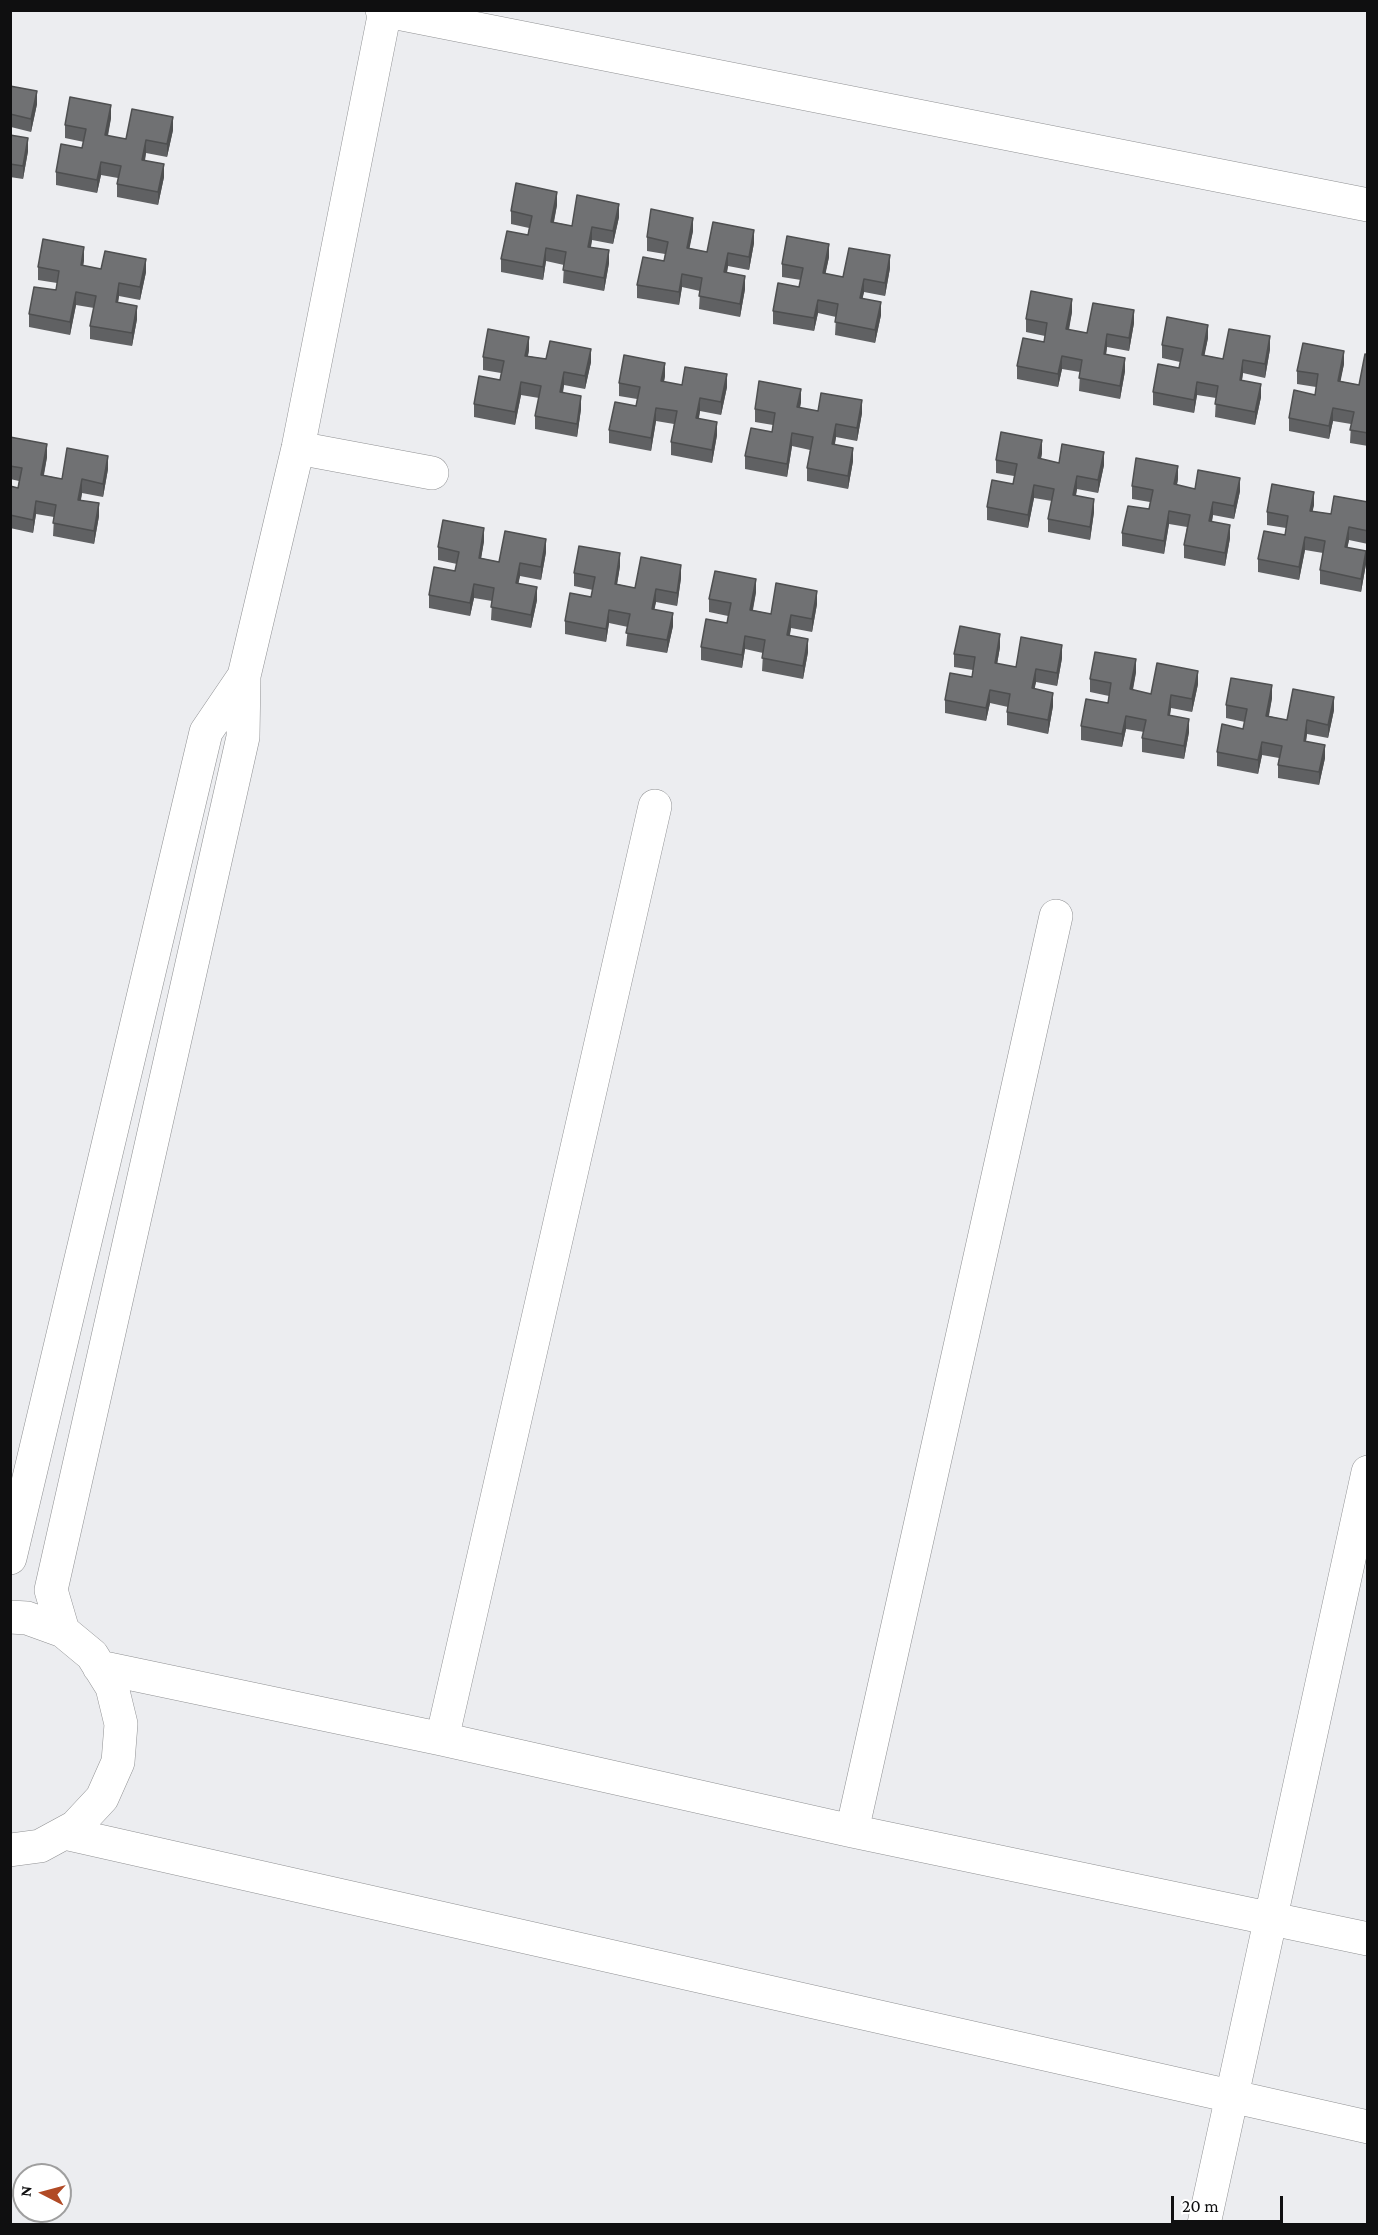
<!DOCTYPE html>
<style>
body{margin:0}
#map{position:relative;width:1378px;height:2235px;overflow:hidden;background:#ecedf0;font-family:"Crimson Pro",serif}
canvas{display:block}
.frame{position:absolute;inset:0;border:12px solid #0f0f10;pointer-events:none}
.north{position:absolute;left:12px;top:2163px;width:60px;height:60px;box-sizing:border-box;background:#fff;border:2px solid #9f9f9f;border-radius:50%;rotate:276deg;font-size:16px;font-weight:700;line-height:24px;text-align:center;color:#0f0f10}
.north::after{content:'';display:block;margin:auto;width:21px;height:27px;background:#b14a25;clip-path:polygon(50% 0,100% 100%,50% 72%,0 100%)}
.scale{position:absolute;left:1171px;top:2196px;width:112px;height:27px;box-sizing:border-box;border:3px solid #0f0f10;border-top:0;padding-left:8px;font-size:18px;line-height:21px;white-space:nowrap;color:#0f0f10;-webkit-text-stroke:4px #fff;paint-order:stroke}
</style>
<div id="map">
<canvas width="1378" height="2235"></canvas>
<div class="frame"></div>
<div class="north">N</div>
<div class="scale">20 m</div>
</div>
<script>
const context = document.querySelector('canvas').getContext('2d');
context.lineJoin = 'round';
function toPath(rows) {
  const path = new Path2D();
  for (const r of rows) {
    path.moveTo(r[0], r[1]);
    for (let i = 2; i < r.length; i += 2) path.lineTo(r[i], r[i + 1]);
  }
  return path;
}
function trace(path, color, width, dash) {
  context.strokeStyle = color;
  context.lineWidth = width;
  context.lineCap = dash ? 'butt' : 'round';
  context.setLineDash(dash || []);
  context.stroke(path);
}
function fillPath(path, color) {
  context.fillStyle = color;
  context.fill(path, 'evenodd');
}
const minor = toPath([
 [382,10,1368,205],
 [298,448,432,473],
 [10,1558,206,732,244,676],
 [10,1617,27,1618,63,1631,92,1655,112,1687,121,1724,118,1762,102,1798,75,1827,40,1846,10,1850],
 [63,1631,51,1590,243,737,244,676,298,448,385,11],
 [99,1667,442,1739,852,1831,1368,1939],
 [442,1739,655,806],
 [852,1831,1056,916],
 [64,1833,1368,2127],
 [1204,2224,1368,1472]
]);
trace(minor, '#909193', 34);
trace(minor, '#fff', 33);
fillPath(toPath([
 [10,86,37,104,31,132,11,127],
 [111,118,108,136,126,139,173,130,167,157,146,153,145,161,164,177,158,205,117,197,117,184,118,178,101,175,97,193,56,185,56,172,82,148,84,142,65,138,65,125],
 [10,135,28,151,23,179,10,177],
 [557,205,554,222,572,226,619,217,613,244,592,240,591,247,609,263,604,291,563,283,564,265,546,261,543,280,501,272,501,259,528,235,529,228,511,224,511,211],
 [693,231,689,248,707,252,754,243,749,270,728,266,727,273,745,289,740,317,699,309,700,291,682,287,679,305,637,298,637,285,664,261,665,254,647,251,647,237],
 [829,257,825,274,843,277,890,268,885,296,864,292,862,299,881,315,875,343,835,335,836,317,818,313,814,331,773,324,773,311,799,287,801,280,782,277,782,264],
 [84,260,83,266,101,269,146,272,140,300,119,296,118,302,137,319,132,346,90,339,90,326,94,308,76,305,70,335,29,327,29,314,56,290,57,283,38,280,38,267],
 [1072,312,1069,330,1087,333,1134,323,1129,351,1107,347,1106,355,1125,371,1120,399,1079,391,1080,372,1062,369,1058,387,1017,379,1017,366,1044,342,1045,336,1026,332,1026,319],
 [1208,338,1204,355,1223,359,1270,349,1265,378,1243,373,1242,380,1261,397,1255,425,1215,417,1216,398,1197,395,1194,413,1153,405,1153,392,1179,368,1180,362,1162,358,1162,345],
 [529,350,528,356,546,359,591,362,585,389,564,385,563,393,581,409,577,437,535,429,535,416,539,398,521,395,515,425,474,417,474,404,500,380,501,373,483,370,483,357],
 [1368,355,1368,446,1350,443,1351,424,1333,421,1329,439,1289,431,1289,418,1315,395,1316,387,1297,384,1297,371,1344,364,1340,381,1359,385],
 [665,376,664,382,682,385,727,387,721,415,700,411,699,418,717,435,712,463,671,455,671,442,674,424,656,421,651,451,609,443,609,430,636,406,637,399,619,396,619,383],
 [801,402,800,408,818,411,862,413,857,441,836,437,835,444,853,461,848,489,807,481,807,468,810,450,792,446,787,477,745,469,745,456,772,432,773,425,755,422,755,409],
 [10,437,47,457,44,475,62,479,108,469,103,497,82,493,81,500,99,516,94,544,53,536,54,517,36,514,33,533,10,528,10,486,18,488,19,481,10,479],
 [1042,453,1041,459,1059,463,1104,465,1098,493,1077,489,1076,496,1094,512,1090,540,1048,532,1048,519,1052,501,1034,498,1028,528,987,520,987,507,1013,484,1014,476,996,473,996,460],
 [1178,479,1177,485,1195,489,1240,491,1234,519,1213,515,1212,522,1230,538,1225,566,1184,558,1184,545,1187,527,1169,524,1164,554,1122,546,1122,533,1149,509,1150,502,1132,499,1132,486],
 [1368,502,1368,544,1349,540,1347,548,1366,564,1361,592,1320,584,1320,570,1323,553,1305,550,1299,580,1258,572,1258,559,1285,535,1286,528,1267,525,1267,512,1314,505,1312,511,1331,514],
 [484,541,481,558,499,562,546,552,541,580,520,576,518,583,537,600,531,628,491,620,492,601,474,598,470,616,429,608,429,595,455,571,457,564,438,560,438,547],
 [620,566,617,584,635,588,681,578,677,606,656,602,654,609,673,626,667,653,626,646,628,627,609,623,606,642,565,634,565,621,591,597,593,590,574,586,574,573],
 [756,592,753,610,771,614,817,604,812,632,791,628,790,635,808,652,803,679,762,671,763,653,745,649,742,668,701,660,701,647,727,623,728,616,709,612,709,599],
 [1000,647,997,664,1016,667,1062,658,1057,686,1036,682,1034,689,1053,706,1048,734,1007,725,1007,712,1008,707,990,703,986,721,945,713,945,700,972,677,973,670,954,667,954,654],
 [1136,672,1133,690,1151,694,1198,684,1192,712,1171,708,1170,715,1189,732,1184,759,1142,752,1142,738,1144,732,1126,729,1122,747,1081,740,1081,726,1108,703,1109,696,1090,692,1090,679],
 [1272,698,1269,716,1287,720,1334,710,1328,738,1307,734,1306,741,1325,758,1319,785,1278,778,1278,765,1279,758,1262,755,1258,774,1217,766,1217,752,1243,729,1245,722,1226,718,1226,705]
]), '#606163');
fillPath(toPath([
 [37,91,37,104,31,132,31,119],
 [111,105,111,118,105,148,105,135],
 [173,117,173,130,167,157,167,144],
 [28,138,28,151,23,179,23,166],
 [146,140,146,153,142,173,142,160],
 [101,162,101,175,97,193,97,180],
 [164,164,164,177,158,205,158,192],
 [557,192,557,205,551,235,551,222],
 [619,204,619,217,613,244,613,231],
 [693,218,693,231,687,261,687,248],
 [592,227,592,240,588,260,588,247],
 [754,230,754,243,749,270,749,257],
 [829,244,829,257,823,286,823,273],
 [84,247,84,260,81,279,81,265],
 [546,248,546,261,543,280,543,267],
 [609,250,609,263,604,291,604,278],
 [728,253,728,266,724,285,724,272],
 [890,255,890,268,885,296,885,283],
 [146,259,146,272,140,300,140,287],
 [682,274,682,287,679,305,679,292],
 [745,276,745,289,740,317,740,304],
 [864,279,864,292,860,311,860,298],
 [119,283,119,296,116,315,116,302],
 [76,292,76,305,70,335,70,322],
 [1072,299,1072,312,1066,342,1066,329],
 [818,300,818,313,814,331,814,318],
 [881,302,881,315,875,343,875,330],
 [137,306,137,319,132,346,132,333],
 [1134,310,1134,323,1129,351,1129,338],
 [1208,325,1208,338,1202,368,1202,355],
 [1107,334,1107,347,1104,367,1104,354],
 [1270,336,1270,349,1265,378,1265,364],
 [529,337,529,350,525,369,525,356],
 [591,349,591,362,585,389,585,376],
 [1344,351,1344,364,1338,394,1338,381],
 [1062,356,1062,369,1058,387,1058,374],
 [1125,358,1125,371,1120,399,1120,386],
 [1243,360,1243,373,1240,393,1240,380],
 [665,363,665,376,661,394,661,381],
 [564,372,564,385,560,405,560,392],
 [727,374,727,387,721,415,721,402],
 [521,382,521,395,515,425,515,412],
 [1197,382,1197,395,1194,413,1194,400],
 [1261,384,1261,397,1255,425,1255,412],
 [801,389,801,402,797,420,797,407],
 [581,396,581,409,577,437,577,424],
 [700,398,700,411,696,431,696,418],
 [862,400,862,413,857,441,857,428],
 [656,408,656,421,651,451,651,438],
 [1333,408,1333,421,1329,439,1329,426],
 [717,422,717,435,712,463,712,450],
 [836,424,836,437,832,457,832,444],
 [792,433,792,446,787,477,787,464],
 [1042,440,1042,453,1038,472,1038,458],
 [47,444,47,457,41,488,41,475],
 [853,448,853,461,848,489,848,476],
 [1104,452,1104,465,1098,493,1098,480],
 [108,456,108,469,103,497,103,484],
 [1178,466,1178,479,1174,498,1174,484],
 [1077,476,1077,489,1073,508,1073,495],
 [1240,478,1240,491,1234,519,1234,506],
 [82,479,82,493,78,513,78,500],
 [1034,485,1034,498,1028,528,1028,515],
 [1314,492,1314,505,1310,524,1310,511],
 [1094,499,1094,512,1090,540,1090,527],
 [36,501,36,514,33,533,33,520],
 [1213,502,1213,515,1209,534,1209,521],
 [99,503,99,516,94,544,94,531],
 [1169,511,1169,524,1164,554,1164,541],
 [1230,525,1230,538,1225,566,1225,553],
 [1349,527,1349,540,1345,560,1345,547],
 [484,528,484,541,479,571,479,558],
 [1305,537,1305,550,1299,580,1299,567],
 [546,539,546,552,541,580,541,567],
 [1366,551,1366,564,1361,592,1361,579],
 [620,553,620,566,615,597,615,584],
 [520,563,520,576,516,596,516,583],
 [681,565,681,578,677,606,677,593],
 [756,579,756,592,750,623,750,610],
 [474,584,474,598,470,616,470,603],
 [537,587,537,600,531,628,531,615],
 [656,589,656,602,652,622,652,609],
 [817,591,817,604,812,632,812,619],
 [609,610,609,623,606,642,606,629],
 [673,613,673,626,667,653,667,640],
 [791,615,791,628,787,648,787,635],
 [1000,634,1000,647,995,676,995,663],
 [745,636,745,649,742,668,742,655],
 [808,639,808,652,803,679,803,666],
 [1062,645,1062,658,1057,686,1057,673],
 [1136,659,1136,672,1130,703,1130,689],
 [1036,669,1036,682,1032,702,1032,688],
 [1198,671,1198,684,1192,712,1192,699],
 [1272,685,1272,698,1266,729,1266,716],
 [990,690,990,703,986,721,986,708],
 [1053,693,1053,706,1048,734,1048,720],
 [1171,695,1171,708,1168,728,1168,715],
 [1334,697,1334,710,1328,738,1328,725],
 [1126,716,1126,729,1122,747,1122,734],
 [1189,719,1189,732,1184,759,1184,746],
 [1307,720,1307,734,1304,754,1304,741],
 [1262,742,1262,755,1258,774,1258,760],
 [1325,745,1325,758,1319,785,1319,772]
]), '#4e4f50');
const building = toPath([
 [10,86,37,91,31,119,10,114,10,86],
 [70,97,111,105,105,135,126,139,132,109,173,117,167,144,146,140,142,160,164,164,158,192,117,184,121,166,101,162,97,180,56,172,61,144,82,148,86,129,65,125,70,97],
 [10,135,28,138,23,166,10,164,10,135],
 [516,183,557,192,551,222,572,226,577,195,619,204,613,231,592,227,588,247,609,250,604,278,563,270,566,252,546,248,543,267,501,259,507,231,528,235,532,216,511,211,516,183],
 [651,209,693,218,687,248,707,252,713,222,754,230,749,257,728,253,724,272,745,276,740,304,699,296,702,278,682,274,679,292,637,285,643,257,664,261,668,242,647,237,651,209],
 [787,236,829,244,823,273,843,277,849,248,890,255,885,283,864,279,860,298,881,302,875,330,835,322,838,304,818,300,814,318,773,311,778,283,799,287,803,268,782,264,787,236],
 [43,239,84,247,81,265,101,269,105,251,146,259,140,287,119,283,116,302,137,306,132,333,90,326,96,296,76,292,70,322,29,314,34,287,56,290,59,271,38,267,43,239],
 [1031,291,1072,299,1066,329,1087,333,1093,303,1134,310,1129,338,1107,334,1104,354,1125,358,1120,386,1079,378,1082,360,1062,356,1058,374,1017,366,1023,338,1044,342,1047,323,1026,319,1031,291],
 [1167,317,1208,325,1202,355,1223,359,1229,329,1270,336,1265,364,1243,360,1240,380,1261,384,1255,412,1215,404,1218,386,1197,382,1194,400,1153,392,1158,364,1179,368,1183,349,1162,345,1167,317],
 [488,329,529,337,525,356,546,359,550,341,591,349,585,376,564,372,560,392,581,396,577,424,535,416,541,386,521,382,515,412,474,404,479,376,500,380,504,361,483,357,488,329],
 [1303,343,1344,351,1338,381,1359,385,1365,354,1368,355,1368,433,1350,430,1354,412,1333,408,1329,426,1289,418,1294,390,1315,395,1318,374,1297,371,1303,343],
 [624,355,665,363,661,381,682,385,685,367,727,374,721,402,700,398,696,418,717,422,712,450,671,442,677,411,656,408,651,438,609,430,615,402,636,406,640,387,619,383,624,355],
 [759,381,801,389,797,407,818,411,821,393,862,400,857,428,836,424,832,444,853,448,848,476,807,468,813,437,792,433,787,464,745,456,751,428,772,432,775,413,755,409,759,381],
 [1001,432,1042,440,1038,458,1059,463,1062,444,1104,452,1098,480,1077,476,1073,495,1094,499,1090,527,1048,519,1054,489,1034,485,1028,515,987,507,992,480,1013,484,1017,464,996,460,1001,432],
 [10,437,47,444,41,475,62,479,67,448,108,456,103,484,82,479,78,500,99,503,94,531,53,523,56,505,36,501,33,520,10,515,10,486,18,488,22,468,10,466,10,437],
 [1136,458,1178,466,1174,484,1195,489,1198,470,1240,478,1234,506,1213,502,1209,521,1230,525,1225,553,1184,545,1190,515,1169,511,1164,541,1122,533,1128,506,1149,509,1153,490,1132,486,1136,458],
 [1272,484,1314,492,1310,511,1331,514,1334,496,1368,502,1368,531,1349,527,1345,547,1366,551,1361,579,1320,570,1325,541,1305,537,1299,567,1258,559,1264,531,1285,535,1288,516,1267,512,1272,484],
 [443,520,484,528,479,558,499,562,505,531,546,539,541,567,520,563,516,583,537,587,531,615,491,607,494,588,474,584,470,603,429,595,434,567,455,571,459,552,438,547,443,520],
 [579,546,620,553,615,584,635,588,641,557,681,565,677,593,656,589,652,609,673,613,667,640,626,633,630,614,609,610,606,629,565,621,570,593,591,597,595,577,574,573,579,546],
 [715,571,756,579,750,610,771,614,776,583,817,591,812,619,791,615,787,635,808,639,803,666,762,658,765,640,745,636,742,655,701,647,706,619,727,623,731,603,709,599,715,571],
 [960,626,1000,634,995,663,1016,667,1021,637,1062,645,1057,673,1036,669,1032,688,1053,693,1048,720,1007,712,1010,694,990,690,986,708,945,700,950,673,972,677,975,657,954,654,960,626],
 [1095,652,1136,659,1130,689,1151,694,1157,663,1198,671,1192,699,1171,695,1168,715,1189,719,1184,746,1142,738,1146,720,1126,716,1122,734,1081,726,1086,699,1108,703,1111,683,1090,679,1095,652],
 [1231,678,1272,685,1266,716,1287,720,1293,689,1334,697,1328,725,1307,720,1304,741,1325,745,1319,772,1278,765,1282,746,1262,742,1258,760,1217,752,1222,724,1243,729,1247,709,1226,705,1231,678]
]);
fillPath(building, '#707173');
trace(building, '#4e4f50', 1.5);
</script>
